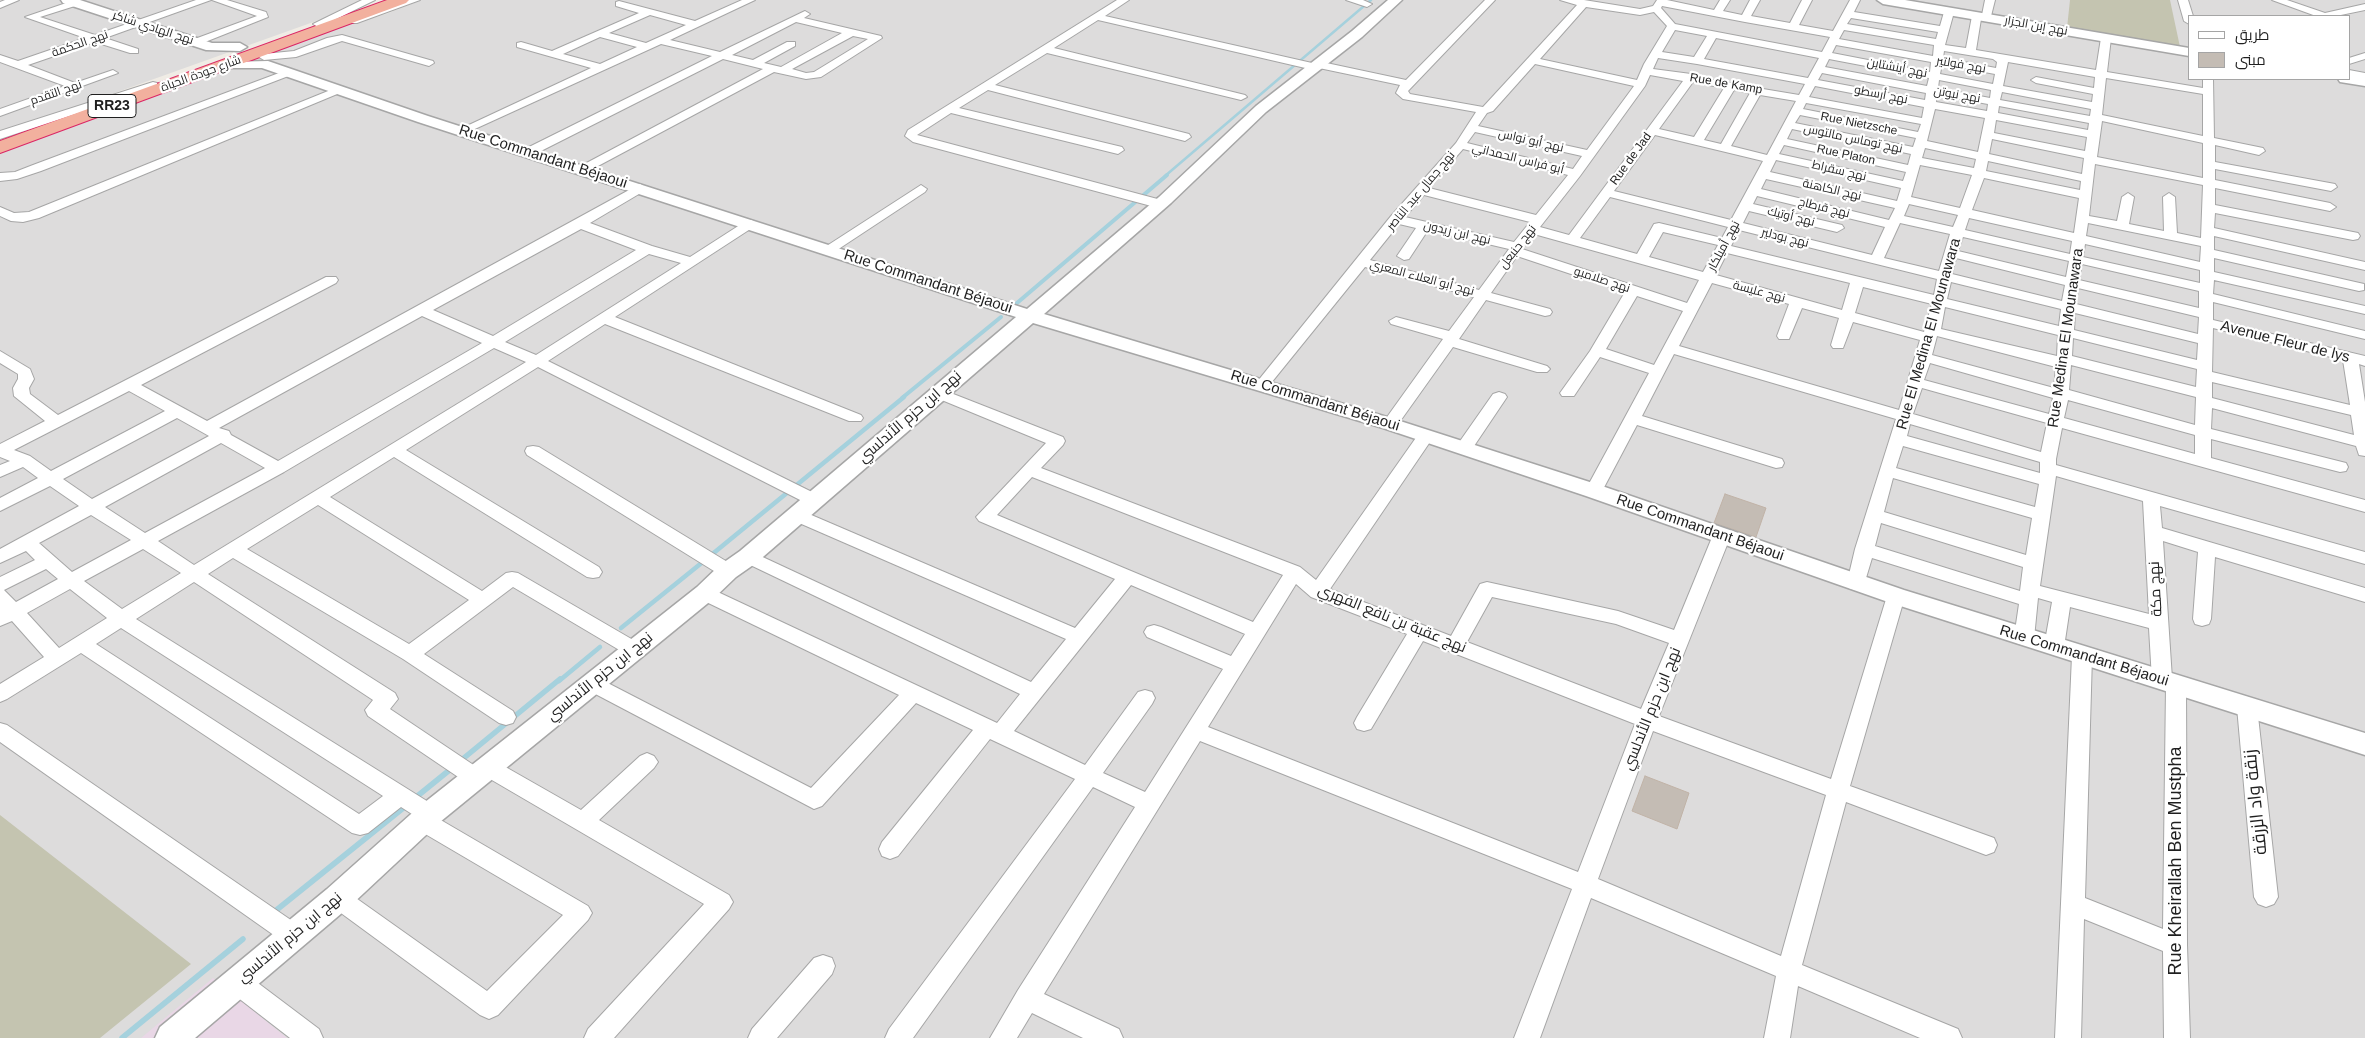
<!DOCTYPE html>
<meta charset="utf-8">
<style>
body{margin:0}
#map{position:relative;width:2365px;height:1038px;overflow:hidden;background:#f0ece5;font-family:Helvetica,Cairo,sans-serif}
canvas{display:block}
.legend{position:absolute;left:2188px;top:15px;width:162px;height:65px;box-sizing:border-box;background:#fff;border:1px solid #a5a5a5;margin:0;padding:6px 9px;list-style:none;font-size:15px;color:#1f1f1f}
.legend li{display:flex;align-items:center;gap:10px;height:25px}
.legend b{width:25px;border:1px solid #a5a5a5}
</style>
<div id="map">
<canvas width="2365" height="1038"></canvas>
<ul class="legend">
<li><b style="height:6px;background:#fff"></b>طريق</li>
<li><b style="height:14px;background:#c4bcb4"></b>مبنى</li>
</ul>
</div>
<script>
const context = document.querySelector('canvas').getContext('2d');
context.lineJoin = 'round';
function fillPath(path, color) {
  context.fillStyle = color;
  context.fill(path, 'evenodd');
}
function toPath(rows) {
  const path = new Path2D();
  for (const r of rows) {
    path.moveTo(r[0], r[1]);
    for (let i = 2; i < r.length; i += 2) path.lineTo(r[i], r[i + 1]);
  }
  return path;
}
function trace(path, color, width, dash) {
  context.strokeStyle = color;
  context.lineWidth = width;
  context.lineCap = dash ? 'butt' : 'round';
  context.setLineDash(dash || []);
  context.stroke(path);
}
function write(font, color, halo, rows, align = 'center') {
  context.font = font + ' Helvetica,Cairo,sans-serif';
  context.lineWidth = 4.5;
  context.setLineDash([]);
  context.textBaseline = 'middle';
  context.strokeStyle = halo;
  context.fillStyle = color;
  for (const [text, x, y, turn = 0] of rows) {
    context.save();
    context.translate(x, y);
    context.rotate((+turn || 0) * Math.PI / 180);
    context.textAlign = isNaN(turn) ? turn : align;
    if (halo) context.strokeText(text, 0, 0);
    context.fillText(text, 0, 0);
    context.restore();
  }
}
fillPath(toPath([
 [0,0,375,0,0,134],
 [421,0,2365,0,2365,1038,0,1038,0,153,221,70,240,66,267,56,270,52,333,29,386,14],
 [2189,16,2349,16,2349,79,2189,79]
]), '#dddcdc');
fillPath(toPath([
 [213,978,287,1038,141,1038]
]), '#e9d7e6');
fillPath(toPath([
 [2070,0,2170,0,2180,47,2067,28],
 [0,815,191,964,100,1038,0,1038]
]), '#c4c4b0');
trace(toPath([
 [1165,176,1371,0]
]), '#a5d1dd', 2.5);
trace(toPath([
 [1017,303,1167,175],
 [902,398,1001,317]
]), '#a5d1dd', 4);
trace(toPath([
 [710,556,904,397],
 [621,628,704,561],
 [559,681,600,647]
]), '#a5d1dd', 4.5);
trace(toPath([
 [459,762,560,679],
 [415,798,452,768],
 [274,912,407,805],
 [122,1038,243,939]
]), '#a5d1dd', 5.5);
const building = toPath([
 [1725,494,1766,508,1756,537,1714,523,1725,494],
 [1645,776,1689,793,1677,829,1632,811,1645,776]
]);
fillPath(building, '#c4bcb4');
trace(building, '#c1b3a7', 1);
const minor = toPath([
 [5,0,19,0,0,8,0,2,5,0],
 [75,0,78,1,78,5,40,17,95,35,196,0,211,0,105,38,138,49,138,53,130,53,95,42,28,65,75,83,113,70,118,73,0,116,0,109,65,86,0,62,0,55,18,61,85,38,25,17,75,0],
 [212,0,227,0,266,12,268,17,200,44,192,44,192,40,257,16,212,0],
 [362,0,375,0,322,26,318,27,313,24,362,0],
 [405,0,420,0,357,23,349,23,348,21,405,0],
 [742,0,755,0,670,40,720,52,805,11,810,14,804,18,881,36,882,38,821,77,806,79,774,72,583,174,577,170,579,167,763,69,723,59,533,155,525,155,523,152,525,149,712,56,661,44,466,133,462,135,456,131,591,68,517,47,517,43,521,42,552,51,639,13,616,6,616,2,619,1,695,21,742,0],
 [650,15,686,25,646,43,609,33,650,15],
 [796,22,842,33,781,67,764,63,795,46,795,42,787,42,753,60,732,55,796,22],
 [853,36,868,39,814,72,806,73,792,69,853,36],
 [600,37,637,47,600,64,563,54,600,37],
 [1117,0,1129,0,1105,16,1312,63,1317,61,1406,80,1485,0,1495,0,1408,91,1410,94,1483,107,1577,5,1560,0,1584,0,1640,9,1653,6,1657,0,1667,0,1714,10,1720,0,1730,0,1723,11,1742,15,1750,0,1760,0,1751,16,1790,23,1802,0,1812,0,1799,25,1833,31,1850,0,1860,0,1854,12,1940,26,1944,12,1949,9,1954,12,1945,45,1966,48,1972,16,1977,13,1982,15,1985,0,1995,0,1990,20,1981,19,1976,50,2096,70,2101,38,2102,36,2110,36,2111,38,2107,72,2203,88,2203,79,2213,79,2214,138,2263,148,2265,151,2259,155,2215,145,2215,162,2335,184,2337,187,2331,191,2215,169,2215,180,2330,203,2336,207,2330,211,2215,188,2215,205,2353,232,2358,233,2360,236,2358,239,2353,240,2215,213,2214,228,2365,262,2365,270,2214,236,2214,250,2364,284,2364,290,2359,291,2214,258,2214,272,2365,306,2365,314,2214,280,2213,294,2365,331,2365,339,2213,302,2213,320,2365,356,2365,366,2359,364,2365,402,2365,456,2359,455,2356,446,2212,408,2211,429,2346,463,2348,467,2346,471,2340,472,2211,439,2211,458,2365,500,2365,512,2062,428,2056,459,2056,465,2365,552,2365,564,2160,506,2162,528,2365,588,2365,602,2215,557,2211,619,2209,624,2202,626,2195,624,2193,619,2198,552,2163,541,2172,679,2183,680,2186,685,2187,945,2190,1038,2164,1038,2163,951,2084,919,2081,1038,2055,1038,2072,656,2075,651,2082,649,2089,651,2092,656,2085,898,2163,929,2166,686,2155,685,2152,680,2149,628,2070,607,2064,647,2061,652,2054,654,2047,652,2044,647,2052,602,2038,598,2034,638,2031,643,2024,645,2017,643,2014,638,2019,604,1872,558,1863,588,1856,590,1849,588,1847,583,1855,549,1896,419,1674,354,1642,416,1782,459,1784,463,1782,467,1776,468,1637,425,1600,495,1588,495,1585,491,1649,373,1600,357,1574,396,1562,396,1560,393,1590,351,1625,292,1517,256,1491,293,1550,309,1552,312,1550,315,1545,316,1486,300,1459,339,1547,366,1550,369,1547,372,1537,372,1453,347,1396,427,1384,427,1382,424,1443,339,1391,324,1389,321,1396,317,1449,331,1474,297,1365,267,1267,388,1257,388,1254,385,1257,382,1391,216,1456,143,1476,112,1403,99,1396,93,1400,85,1319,68,1314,70,1098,20,1054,48,1245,95,1247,97,1241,100,1047,53,995,85,1189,134,1191,137,1185,141,988,90,959,108,1122,147,1124,150,1118,154,951,113,917,135,1165,201,1166,204,1165,207,1155,207,913,142,905,136,908,130,1117,0],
 [1662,6,1745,22,1830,37,1822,52,1675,24,1661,8,1662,6],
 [1586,7,1640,15,1654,12,1667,26,1644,64,1637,80,1540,59,1586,7],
 [1851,18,1938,32,1936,39,1847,24,1851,18],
 [1675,30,1707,36,1694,57,1662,52,1675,30],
 [1844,30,1934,45,1933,56,1839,39,1844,30],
 [1716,38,1819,58,1808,78,1704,59,1716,38],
 [1836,45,1931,62,1930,72,1832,53,1836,45],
 [1944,51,1993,59,1997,62,1996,68,1943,58,1944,51],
 [1658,58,1697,64,1805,84,1799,95,1763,89,1758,86,1754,87,1696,77,1691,74,1653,69,1658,58],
 [1829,59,1929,78,1927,86,1825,67,1829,59],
 [2008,62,2095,77,2094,88,2036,77,2031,80,2036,83,2093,94,2092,102,2003,86,2008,62],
 [1535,64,1634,86,1587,150,1478,126,1487,113,1493,111,1535,64],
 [1942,64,1995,74,1993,84,1940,74,1942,64],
 [1822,73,1926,93,1925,100,1818,80,1822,73],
 [1650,75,1683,81,1569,235,1540,227,1580,176,1645,86,1650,75],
 [2106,78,2203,94,2203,136,2102,115,2106,78],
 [1939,80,1991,90,1990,98,1938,88,1939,80],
 [1693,82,1724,88,1694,137,1659,129,1693,82],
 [1815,86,1924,107,1922,118,1809,97,1815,86],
 [1734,90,1750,93,1721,144,1704,140,1734,90],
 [2002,92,2091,109,2090,116,2000,100,2002,92],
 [1760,95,1796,101,1767,155,1731,146,1760,95],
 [1937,95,1988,104,1987,111,1936,102,1937,95],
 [1806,103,1921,124,1918,132,1803,109,1806,103],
 [1999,106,2089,123,2088,130,1998,113,1999,106],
 [1935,109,1985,118,1978,152,1927,141,1935,109],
 [1800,115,1916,138,1913,147,1795,123,1800,115],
 [1996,120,2087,137,2085,151,1994,133,1996,120],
 [2102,121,2203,143,2203,178,2097,157,2102,121],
 [1792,129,1911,154,1908,165,1787,139,1792,129],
 [1475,132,1582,156,1573,169,1467,143,1475,132],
 [1655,135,1763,161,1731,220,1614,191,1655,135],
 [1992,139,2084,158,2082,174,1989,154,1992,139],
 [1784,145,1906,172,1903,181,1779,154,1784,145],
 [1925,148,1976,159,1974,168,1922,158,1925,148],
 [1463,149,1568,175,1536,215,1429,188,1463,149],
 [1776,160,1901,188,1897,201,1770,172,1776,160],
 [1988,161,2081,181,2080,190,1986,171,1988,161],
 [2095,164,2203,185,2201,238,2177,233,2175,197,2169,193,2163,197,2164,231,2129,224,2134,197,2128,193,2122,197,2117,221,2089,216,2095,164],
 [1920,165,1972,175,1960,208,1911,197,1920,165],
 [1984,178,2079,198,2074,233,1972,210,1984,178],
 [1766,179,1895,208,1889,220,1761,189,1766,179],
 [1424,195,1530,222,1514,242,1405,217,1424,195],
 [1757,196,1885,227,1872,255,1743,223,1749,211,1837,232,1844,228,1842,225,1753,204,1757,196],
 [1610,197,1728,227,1722,238,1659,223,1654,224,1637,254,1580,238,1610,197],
 [1909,204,1958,215,1953,227,1904,216,1909,204],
 [1969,218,2072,241,2070,254,1965,230,1969,218],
 [1900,223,1950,234,1939,271,1884,258,1900,223],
 [2088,223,2201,246,2200,262,2086,236,2088,223],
 [1399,224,1416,228,1397,256,1404,260,1409,259,1428,230,1509,249,1479,290,1370,260,1399,224],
 [1739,230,1937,279,1934,295,1731,246,1739,230],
 [1663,232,1718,245,1703,272,1649,257,1663,232],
 [1534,234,1699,280,1687,303,1522,249,1534,234],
 [1963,237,2069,261,2066,277,1958,251,1963,237],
 [2085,244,2200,270,2200,283,2083,257,2085,244],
 [1727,253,1850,283,1842,310,1716,275,1727,253],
 [1956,258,2065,285,2062,301,1952,274,1956,258],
 [2082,264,2199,291,2199,308,2079,280,2082,264],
 [1951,282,2061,309,2059,326,1947,299,1951,282],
 [1712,283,1789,304,1777,336,1779,339,1789,339,1802,308,1839,318,1831,345,1833,348,1843,348,1853,322,1920,340,1899,410,1679,346,1712,283],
 [1863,287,1932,304,1924,332,1855,313,1863,287],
 [2078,288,2199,317,2198,334,2076,304,2078,288],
 [1637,296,1683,311,1654,365,1606,349,1637,296],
 [1945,307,2058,335,2057,356,1941,329,1945,307],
 [2075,313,2198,343,2197,360,2074,330,2075,313],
 [2213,328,2343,360,2350,405,2212,372,2213,328],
 [1937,336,2056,367,2054,388,1932,355,1937,336],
 [2073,338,2197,369,2196,387,2072,356,2073,338],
 [1930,363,2053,398,2049,414,1924,380,1930,363],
 [2071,365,2196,397,2195,425,2069,390,2071,365],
 [2212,382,2351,415,2354,435,2212,398,2212,382],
 [1922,388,2047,423,2041,452,1913,414,1922,388],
 [2068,400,2195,435,2195,454,2064,418,2068,400],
 [1910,424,2040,462,2040,473,1907,436,1910,424],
 [1903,446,2039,484,2035,507,1896,468,1903,446],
 [2056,476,2143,501,2149,614,2040,586,2056,476],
 [1893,478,2032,518,2026,555,1884,512,1893,478],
 [1881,523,2023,567,2020,591,1875,546,1881,523],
 [1346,0,1363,0,1372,4,1367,7,1346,0],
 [2178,0,2188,0,2193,16,2189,16,2189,24,2184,21,2178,0],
 [2272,0,2287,0,2325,13,2365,4,2365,10,2336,16,2316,16,2272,0],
 [342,35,433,61,434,63,429,66,342,41,296,57,264,60,259,57,264,54,294,51,327,38,342,35],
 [2365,53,2365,59,2349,64,2349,58,2365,53],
 [287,70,292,73,291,75,41,171,17,179,0,181,0,173,15,172,33,165,287,70],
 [2349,70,2365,73,2365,79,2349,76,2349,70],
 [153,82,157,83,157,87,0,139,0,131,153,82],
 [338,87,342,88,342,92,39,218,23,222,11,221,0,216,0,207,14,213,29,212,338,87],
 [640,184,646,188,644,191,590,223,652,246,690,257,746,221,751,220,758,224,615,317,861,415,863,418,861,421,849,421,605,324,548,361,820,496,823,500,820,504,814,506,808,504,538,367,406,450,599,567,602,572,599,577,593,578,587,577,394,457,330,497,482,591,506,573,512,572,518,573,640,644,643,649,640,654,633,656,626,654,513,587,424,654,513,711,516,717,513,723,506,725,499,723,403,659,233,558,208,574,395,693,398,699,390,709,478,768,481,761,488,758,495,761,581,810,640,756,647,753,654,756,658,762,654,768,599,820,729,895,733,902,729,909,614,1038,584,1038,588,1029,704,904,485,776,483,783,475,786,467,783,368,716,365,710,373,700,194,582,136,619,438,808,441,814,439,819,588,906,592,913,588,920,498,1015,489,1019,480,1015,330,905,326,898,330,891,338,888,346,891,487,991,563,915,415,828,412,821,415,816,401,807,368,833,360,835,352,833,81,653,7,699,0,702,0,684,44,657,12,621,0,626,0,577,35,560,26,551,0,563,0,549,79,506,50,486,0,511,0,498,38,478,23,467,0,477,0,465,10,461,0,457,0,444,45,421,14,396,13,388,18,379,18,374,0,363,0,351,30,369,34,379,29,388,30,394,58,415,326,277,336,277,338,280,336,283,141,385,207,421,640,184],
 [581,229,636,250,493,336,433,310,581,229],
 [649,254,681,263,536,355,505,342,649,254],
 [422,316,482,343,278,461,231,435,229,431,219,428,422,316],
 [494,348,526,362,194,565,158,541,284,472,494,348],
 [129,391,165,411,51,471,30,456,14,450,129,391],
 [177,418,209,436,92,499,63,479,177,418],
 [221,443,265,468,145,533,105,507,221,443],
 [318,505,469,600,409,644,247,549,318,505],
 [91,515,131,540,72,572,39,543,91,515],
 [143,549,181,573,122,609,84,581,143,549],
 [46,569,58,579,16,602,4,590,46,569],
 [70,589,107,618,59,648,27,613,70,589],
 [121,628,383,796,359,814,96,644,121,628],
 [921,185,927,189,925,192,834,252,824,252,822,249,921,185],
 [938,388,1063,437,1065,441,1063,445,1041,468,1300,567,1316,580,1420,432,1432,432,1434,436,1330,589,1451,636,1480,584,1487,582,1618,611,1674,630,1713,535,1716,531,1722,529,1728,531,1731,535,1659,716,1831,779,1887,596,1889,591,1896,589,1903,591,1905,596,1850,786,1994,838,1997,845,1994,852,1986,855,1846,802,1802,965,1958,1029,1962,1038,1920,1038,1798,986,1790,1038,1764,1038,1776,976,1591,898,1540,1038,1514,1038,1572,889,1200,741,1044,994,1119,1029,1123,1038,1083,1038,1032,1013,1017,1038,990,1038,1018,990,1135,807,1093,787,913,1038,885,1038,889,1029,1075,779,990,739,898,856,890,859,882,856,879,849,882,842,973,730,916,703,822,806,814,809,584,688,581,683,584,678,591,675,598,678,811,788,899,695,698,598,696,593,698,588,705,586,997,723,1020,694,742,561,739,557,742,553,748,551,754,553,1031,682,1066,639,790,519,787,515,790,511,796,509,802,511,1075,628,1115,579,979,521,976,517,1046,443,932,396,930,393,932,390,938,388],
 [1032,477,1283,575,1253,622,997,515,1032,477],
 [1296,584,1311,597,1407,634,1357,717,1354,723,1357,729,1364,731,1371,729,1423,641,1635,724,1578,872,1208,727,1296,584],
 [1131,585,1245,634,1231,656,1161,627,1154,625,1147,627,1144,632,1147,637,1223,669,1145,792,1103,773,1152,704,1155,698,1152,692,1145,690,1138,692,1085,765,1014,731,1131,585],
 [1492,597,1616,624,1669,643,1641,709,1467,642,1492,597],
 [1653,731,1826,795,1781,956,1598,879,1653,731],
 [1499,392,1505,394,1507,397,1470,452,1458,452,1456,448,1458,444,1493,394,1499,392],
 [533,446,539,447,734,566,737,571,734,576,728,577,722,576,527,455,525,451,527,447,533,446],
 [2247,699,2254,701,2257,707,2278,897,2274,904,2266,907,2258,904,2254,897,2237,707,2240,701,2247,699],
 [0,723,7,725,301,927,305,935,301,943,293,946,285,943,0,742,0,723],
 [823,955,832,958,835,966,832,974,777,1038,748,1038,752,1029,814,958,823,955],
 [237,971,246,974,319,1029,323,1038,290,1038,228,990,225,982,228,974,237,971]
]);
const tertiary = toPath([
 [61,0,80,0,212,43,240,43,247,47,240,51,206,50,63,3,61,0],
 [1388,0,1402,0,1362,37,1266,112,1171,203,1044,314,1397,420,1602,486,1904,590,2365,733,2365,755,1888,602,1586,496,1383,428,1033,323,756,563,736,577,713,599,440,822,349,907,195,1038,155,1038,160,1027,327,889,420,806,697,587,720,565,740,551,1016,317,418,122,262,68,227,68,225,65,227,62,268,61,428,116,1027,309,1159,197,1256,106,1352,31,1388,0],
 [1877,0,1905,0,2189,48,2189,56,1883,4,1877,0],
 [2349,75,2365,78,2365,86,2340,82,2338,79,2349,79,2349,75]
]);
const trunk = toPath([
 [387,0,409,0,406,3,0,153,0,141,387,0]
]);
trace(minor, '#a6a6a6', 2);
trace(tertiary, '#a6a6a6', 3);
trace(trunk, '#db2565', 2);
fillPath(minor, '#fff');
fillPath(tertiary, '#fff');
fillPath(trunk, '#f2b09e');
write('12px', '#1f1f1f', '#fff', [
 ["نهج إبن الجزار",2036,26,10],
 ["نهج الهادي شاكر",153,28,18],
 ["نهج الحكمة",80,44,-19],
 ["نهج فولتير",1961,65,10],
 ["نهج أينشتاين",1897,68,11],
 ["شارع جودة الحياة",201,74,-20],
 ["Rue de Kamp",1726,84,10],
 ["نهج التقدم",56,93,-19],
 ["نهج أرسطو",1881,95,11],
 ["نهج نيوتن",1957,95,10],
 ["Rue Nietzsche",1859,124,11],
 ["نهج توماس مالتوس",1853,139,12],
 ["نهج أبو نواس",1531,141,13],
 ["Rue Platon",1846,155,12],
 ["أبو فراس الحمداني",1518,159,14],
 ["Rue de Jad",1631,159,-54],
 ["نهج سقراط",1839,171,13],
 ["نهج الكاهنة",1832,190,13],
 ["نهج جمال عبد الناصر",1421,191,-50],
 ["نهج قرطاج",1824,208,14],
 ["نهج أوتيك",1791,217,14],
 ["نهج ابن زيدون",1457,233,13],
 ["نهج بودلير",1785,238,14],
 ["نهج أميلكار",1724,246,-62],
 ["نهج حنبعل",1518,247,-52],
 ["نهج أبو العلاء المعري",1422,278,15],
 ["نهج صلامبو",1602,280,18],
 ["نهج عليسة",1759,292,15]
]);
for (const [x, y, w] of [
 [112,106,48]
]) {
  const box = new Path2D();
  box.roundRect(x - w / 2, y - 11.5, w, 23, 4);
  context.fillStyle = '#fff';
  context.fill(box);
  trace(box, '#1f1f1f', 1);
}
write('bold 14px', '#1f1f1f', null, [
 ["RR23",112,106]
]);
write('15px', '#1f1f1f', '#fff', [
 ["Rue Commandant Béjaoui",543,157,18],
 ["Rue Commandant Béjaoui",928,282,18],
 ["Rue El Medina El Mounawara",1929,334,-74],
 ["Rue Medina El Mounawara",2066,338,-82],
 ["Avenue Fleur de lys",2285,342,14],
 ["Rue Commandant Béjaoui",1315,401,17],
 ["نهج ابن حزم الأندلسي",910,417,-41],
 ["Rue Commandant Béjaoui",1700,528,19],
 ["نهج مكة",2156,589,-93],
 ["نهج عقبة بن نافع الفهري",1392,619,22],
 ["Rue Commandant Béjaoui",2084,656,17],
 ["نهج ابن حزم الأندلسي",600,677,-39],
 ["نهج ابن حزم الأندلسي",1652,709,-68],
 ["نهج ابن حزم الأندلسي",290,938,-40]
]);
write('18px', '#1f1f1f', '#fff', [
 ["زنقة واد الزرقة",2256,802,-96],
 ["Rue Kheirallah Ben Mustpha",2176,861,-90]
]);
</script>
